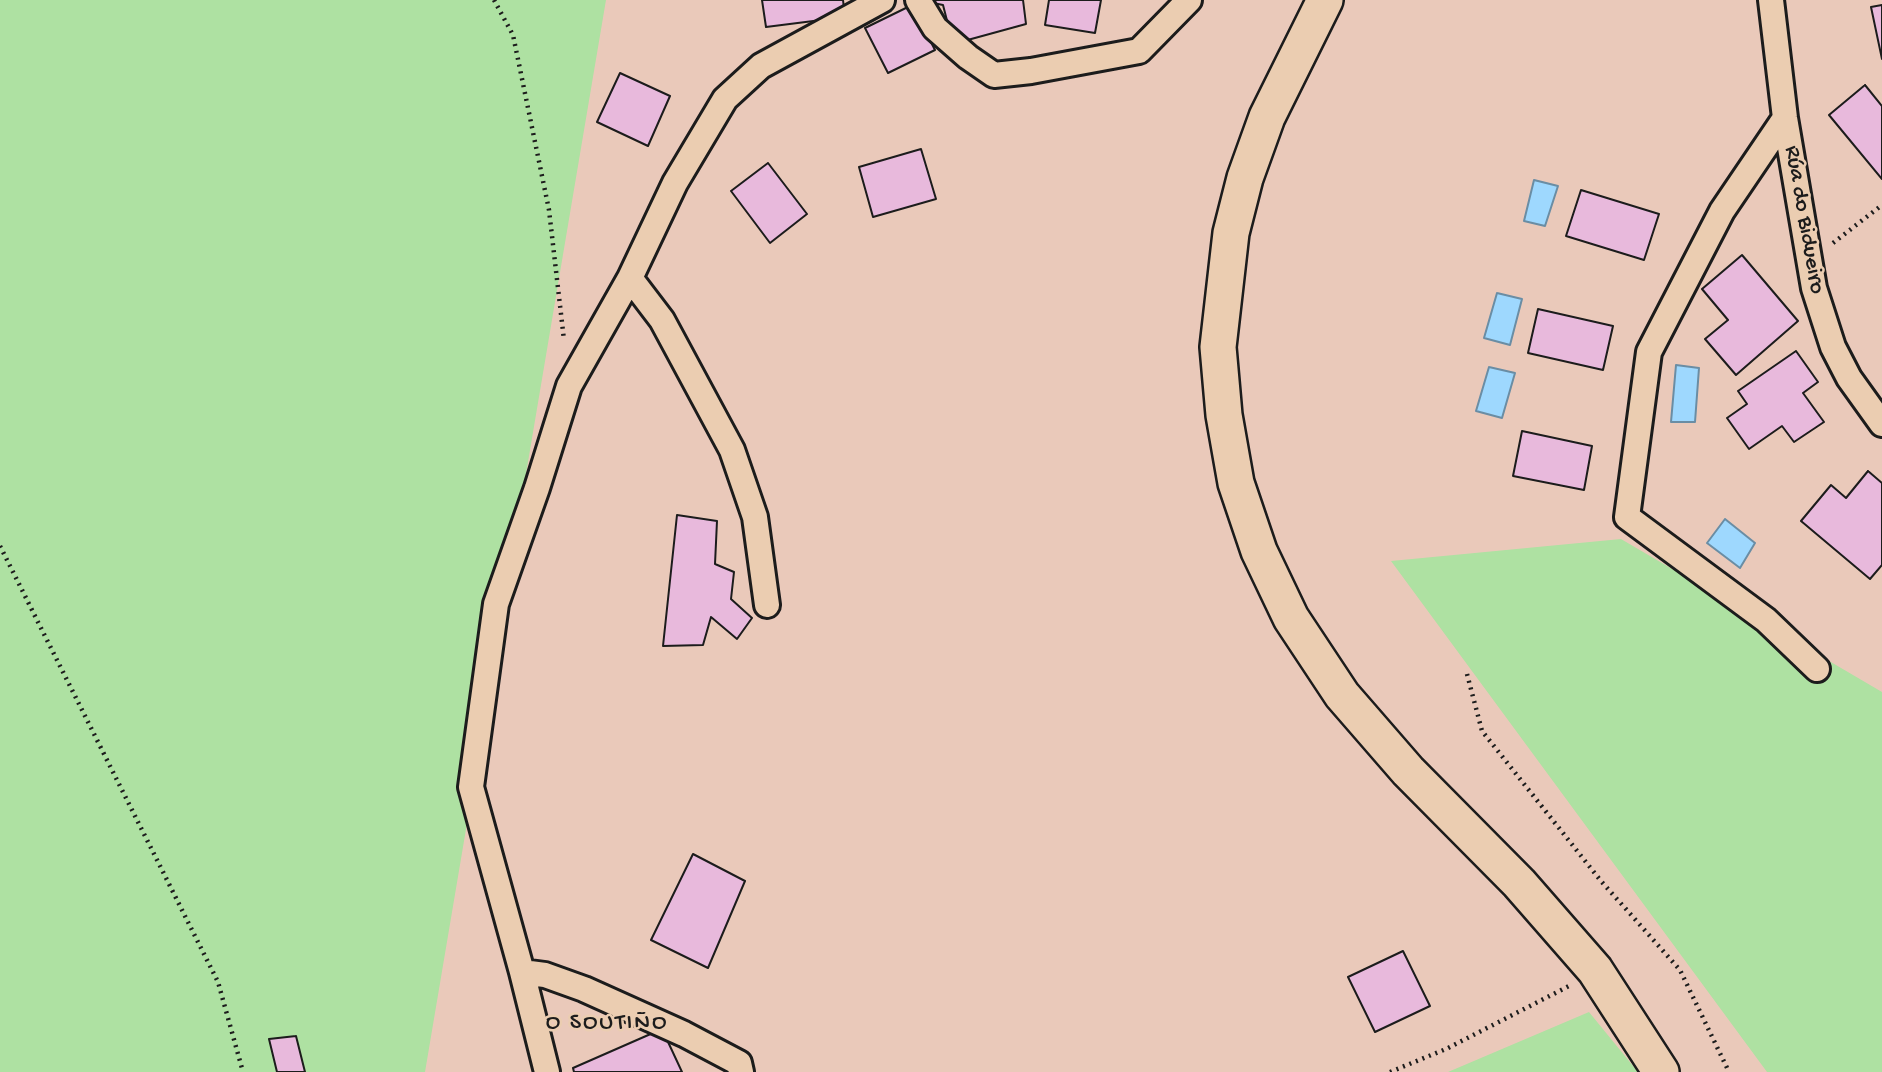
<!DOCTYPE html>
<meta charset="utf-8">
<style>
body{margin:0}
canvas{display:block;background:#eac9ba}
</style>
<canvas width="1882" height="1072"></canvas>
<script>
const context = document.querySelector('canvas').getContext('2d');
context.lineJoin = 'round';
function fillPath(path, color) {
  context.fillStyle = color;
  context.fill(path, 'evenodd');
}
function toPath(rows) {
  const path = new Path2D();
  for (const r of rows) {
    path.moveTo(r[0], r[1]);
    for (let i = 2; i < r.length; i += 2) path.lineTo(r[i], r[i + 1]);
  }
  return path;
}
function trace(path, color, width, dash) {
  context.strokeStyle = color;
  context.lineWidth = width;
  context.lineCap = dash ? 'butt' : 'round';
  context.setLineDash(dash || []);
  context.stroke(path);
}
function write(font, color, halo, rows, align = 'center') {
  context.font = font + ' "Gochi Hand",sans-serif';
  context.lineWidth = 5;
  context.setLineDash([]);
  context.textBaseline = 'middle';
  context.strokeStyle = halo;
  context.fillStyle = color;
  for (const [text, x, y, turn = 0] of rows) {
    context.save();
    context.translate(x, y);
    context.rotate((+turn || 0) * Math.PI / 180);
    context.textAlign = isNaN(turn) ? turn : align;
    if (halo) context.strokeText(text, 0, 0);
    context.fillText(text, 0, 0);
    context.restore();
  }
}
fillPath(toPath([
 [0,0,606,0,425,1072,0,1072],
 [1621,539,1882,692,1882,1072,1767,1072,1391,561],
 [1589,1012,1638,1072,1448,1072]
]), '#aee1a2');
const water = toPath([
 [1534,180,1558,186,1545,226,1524,221,1534,180],
 [1497,293,1522,299,1510,345,1484,338,1497,293],
 [1676,365,1699,368,1695,422,1671,422,1676,365],
 [1489,367,1515,373,1502,418,1476,411,1489,367],
 [1725,519,1755,543,1740,568,1707,543,1725,519]
]);
fillPath(water, '#9ed8fe');
trace(water, '#6a8da4', 2);
const building = toPath([
 [762,0,843,0,845,17,766,27,762,0],
 [929,0,1023,0,1026,24,953,44,943,5,928,2,929,0],
 [1049,0,1101,0,1095,33,1045,25,1049,0],
 [912,5,935,50,888,73,865,28,912,5],
 [1882,5,1882,59,1871,7,1882,5],
 [620,73,670,96,648,146,597,122,620,73],
 [1865,85,1882,106,1882,179,1829,115,1865,85],
 [921,149,936,199,873,217,859,167,921,149],
 [768,163,807,214,770,243,731,191,768,163],
 [1581,190,1659,214,1644,260,1566,236,1581,190],
 [1742,255,1798,321,1736,375,1705,339,1728,320,1702,289,1742,255],
 [1538,309,1613,326,1603,370,1528,353,1538,309],
 [1796,351,1818,382,1803,393,1824,422,1794,442,1782,426,1749,449,1727,418,1747,404,1738,391,1796,351],
 [1522,431,1592,446,1584,490,1513,476,1522,431],
 [1868,471,1882,483,1882,565,1870,579,1801,521,1831,485,1846,498,1868,471],
 [677,515,717,521,715,564,734,572,731,599,752,618,737,639,711,617,703,645,663,646,677,515],
 [693,854,745,881,708,968,651,940,693,854],
 [1403,951,1430,1006,1375,1032,1348,977,1403,951],
 [662,1029,682,1072,574,1072,573,1068,662,1029],
 [296,1036,305,1072,277,1072,269,1039,296,1036]
]);
fillPath(building, '#e8b9dc');
trace(building, '#1c1c1c', 2);
const street = toPath([
 [918,0,935,28,968,57,994,75,1031,71,1139,51,1189,0],
 [1771,0,1785,118,1814,288,1833,347,1849,378,1882,424],
 [1785,118,1722,211,1649,352,1627,517,1766,620,1817,669],
 [630,278,662,320,732,450,755,517,767,605],
 [522,972,545,975,584,989,684,1034,739,1063,741,1072],
 [547,1072,522,972,471,787,496,604,537,488,569,386,630,278,675,183,725,99,761,66,882,0]
]);
const secondary = toPath([
 [1325,0,1267,117,1245,178,1231,233,1218,347,1224,415,1236,483,1259,551,1291,618,1342,695,1408,771,1519,883,1595,970,1661,1072]
]);
trace(street, '#1c1c1c', 30);
trace(secondary, '#1c1c1c', 40);
trace(toPath([
 [494,0,513,35,549,210,564,340],
 [1833,243,1882,205],
 [0,546,218,982,243,1072],
 [1467,674,1482,731,1601,881,1680,970,1729,1072],
 [1390,1072,1446,1049,1569,986]
]), '#1c1c1c', 4.5, [2, 5]);
trace(street, '#ebcdb1', 24);
trace(secondary, '#ebcdb1', 35);
write('23px', '#1c1c1c', '#ebcdb1', [
 ["Rúa do Bidueiro",1803,220,80]
]);
context.letterSpacing = '2px';
write('24px', '#1c1c1c', '#ebcdb1', [
 ["O SOUTIÑO",607,1024]
]);
context.letterSpacing = '0px';
</script>
